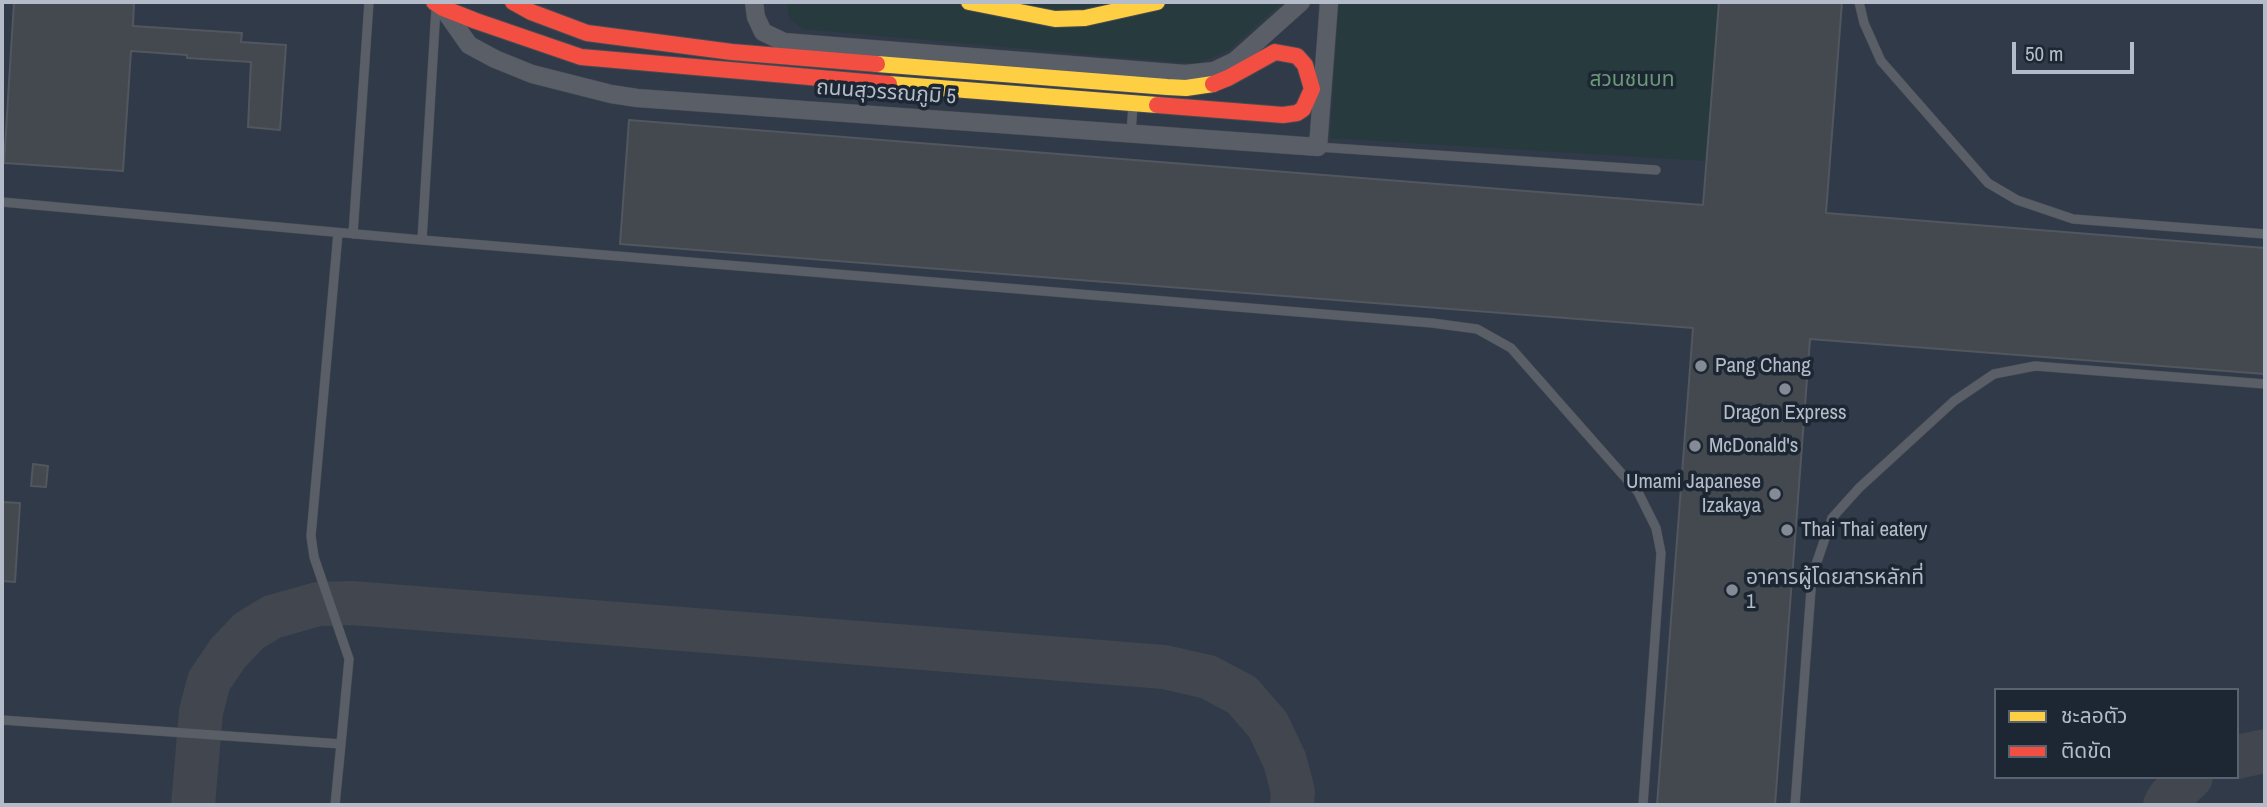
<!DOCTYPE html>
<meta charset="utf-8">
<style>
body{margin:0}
#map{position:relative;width:2267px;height:807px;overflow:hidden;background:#2a3038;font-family:"Archivo Narrow","Noto Sans Thai",sans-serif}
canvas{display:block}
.frame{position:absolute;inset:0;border:4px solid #b4bcc9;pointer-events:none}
.legend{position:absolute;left:1994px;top:688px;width:245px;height:91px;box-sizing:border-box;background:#1d2633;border:2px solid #59626f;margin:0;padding:9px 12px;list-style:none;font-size:21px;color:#b4bcc9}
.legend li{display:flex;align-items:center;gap:14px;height:35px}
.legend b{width:35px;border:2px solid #59626f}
.scale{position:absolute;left:2012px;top:42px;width:122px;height:32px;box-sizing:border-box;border:4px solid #b4bcc9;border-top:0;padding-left:9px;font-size:21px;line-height:24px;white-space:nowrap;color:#b4bcc9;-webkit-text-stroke:5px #1d2633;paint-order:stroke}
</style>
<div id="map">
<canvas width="2267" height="807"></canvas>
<div class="frame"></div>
<ul class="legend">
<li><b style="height:9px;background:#ffcf43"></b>ชะลอตัว</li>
<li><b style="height:9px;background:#f24e42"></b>ติดขัด</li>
</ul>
<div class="scale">50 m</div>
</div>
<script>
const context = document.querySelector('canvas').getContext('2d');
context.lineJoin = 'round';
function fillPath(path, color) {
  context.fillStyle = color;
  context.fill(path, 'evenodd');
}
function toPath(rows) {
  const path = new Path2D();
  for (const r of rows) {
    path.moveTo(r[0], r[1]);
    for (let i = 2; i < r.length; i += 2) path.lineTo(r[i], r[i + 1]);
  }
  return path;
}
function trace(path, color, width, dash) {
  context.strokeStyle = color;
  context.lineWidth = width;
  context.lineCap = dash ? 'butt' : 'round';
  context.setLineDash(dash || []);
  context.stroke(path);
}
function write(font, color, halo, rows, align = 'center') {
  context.font = font + ' "Archivo Narrow","Noto Sans Thai",sans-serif';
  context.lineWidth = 7;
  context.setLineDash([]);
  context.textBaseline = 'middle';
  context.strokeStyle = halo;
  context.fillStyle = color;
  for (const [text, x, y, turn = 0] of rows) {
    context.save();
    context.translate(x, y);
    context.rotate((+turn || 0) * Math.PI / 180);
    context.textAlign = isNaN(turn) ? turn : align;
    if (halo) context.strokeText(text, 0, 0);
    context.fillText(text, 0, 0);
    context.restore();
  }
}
fillPath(toPath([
 [2,2,2265,2,2265,805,2,805],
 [1996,690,2237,690,2237,777,1996,777]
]), '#313a48');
fillPath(toPath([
 [787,2,1283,2,1229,50,1199,63,1174,62,803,29,789,18],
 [1339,2,1719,2,1707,161,1330,138]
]), '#273a3e');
trace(toPath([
 [2237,757,2265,751],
 [193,805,201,712,209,681,228,653,249,631,272,617,318,604,352,603,1164,667,1208,677,1242,695,1268,725,1285,761,1293,792,1292,805],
 [2165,805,2169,798,2191,777]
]), '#42464e', 44);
const building = toPath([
 [14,2,134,2,133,26,242,33,241,42,286,45,280,130,248,127,251,62,187,58,187,55,131,51,123,171,4,163,14,2],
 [1719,2,1842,2,1826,213,2265,248,2265,374,1810,339,1775,805,1657,805,1693,328,620,244,629,120,1703,205,1719,2],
 [33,464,48,466,46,487,31,486,33,464],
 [2,502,20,503,15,582,2,581,2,502]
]);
fillPath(building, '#444950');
trace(building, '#52575f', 2);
const lane = toPath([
 [1859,2,1864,23,1881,61,1988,183,2017,200,2073,219,2265,234],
 [1131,133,1133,105],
 [1318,147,1656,170],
 [2,202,422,240,1432,323,1477,329,1511,348,1638,492,1656,528,1661,553,1643,805],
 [353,234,369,2],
 [422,240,436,8],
 [2,720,341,744,349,659,314,557,311,536,338,233],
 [335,805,341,744],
 [1795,805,1812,576,1832,518,1859,488,1954,401,1994,374,2035,366,2265,384]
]);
const street = toPath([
 [754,2,756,17,763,32,784,42,1185,74,1214,71,1235,61,1301,2],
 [443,8,469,45,495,59,532,74,611,94,637,98,1318,147,1329,2]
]);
const slow = toPath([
 [969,2,1055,19,1085,18,1157,2],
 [877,64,1167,87,1186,88,1213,84],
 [889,84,1157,105]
]);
const jam = toPath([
 [434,2,443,8,476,21,581,57,889,84],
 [513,2,531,12,587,33,732,52,877,64],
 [1157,105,1283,115,1297,113,1303,109,1312,89,1305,65,1297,56,1275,52,1228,78,1213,84]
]);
trace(lane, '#484c53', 10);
trace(street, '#484c53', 19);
trace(slow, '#484c53', 18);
trace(jam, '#484c53', 18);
trace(lane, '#5a5e66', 9);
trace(street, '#5a5e66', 18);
trace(slow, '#ffcf43', 16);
trace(jam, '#f24e42', 16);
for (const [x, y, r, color] of [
 [1701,366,7,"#848b96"],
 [1785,389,7,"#848b96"],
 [1695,446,7,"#848b96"],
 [1775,494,7,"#848b96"],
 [1787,530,7,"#848b96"],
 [1732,590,7,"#848b96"]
]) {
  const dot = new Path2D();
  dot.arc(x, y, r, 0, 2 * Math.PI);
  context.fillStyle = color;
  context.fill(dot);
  trace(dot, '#1d2633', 2.5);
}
write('21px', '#6b9a76', '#1d2633', [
 ["สวนชนบท",1632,80]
]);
write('21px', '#b4bcc9', '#1d2633', [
 ["ถนนสุวรรณภูมิ 5",886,93,4]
]);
write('21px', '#b4bcc9', '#1d2633', [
 ["Pang Chang",1715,366],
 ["Dragon Express",1785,413,"center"],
 ["McDonald's",1709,446],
 ["Umami Japanese",1761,482,"right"],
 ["Izakaya",1761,506,"right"],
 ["Thai Thai eatery",1801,530],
 ["อาคารผู้โดยสารหลักที่",1746,578],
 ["1",1746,602]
], 'left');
</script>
